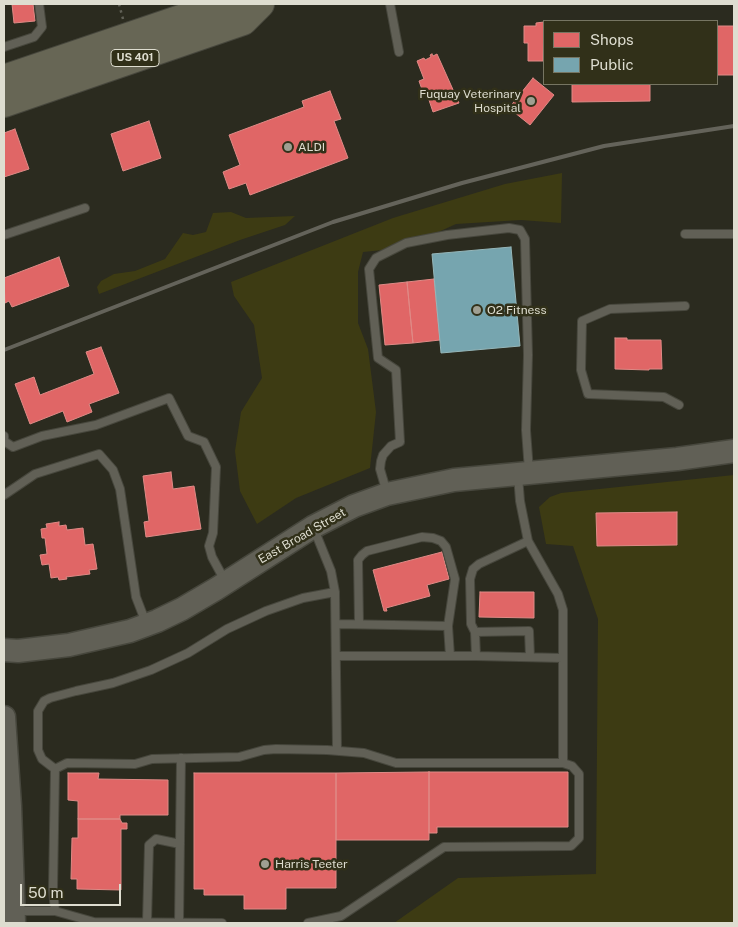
<!DOCTYPE html>
<style>
body{margin:0}
#map{position:relative;width:738px;height:927px;overflow:hidden;background:#2b2b1f;font-family:"Public Sans",sans-serif}
canvas{display:block}
.frame{position:absolute;inset:0;border:5px solid #deddd0;pointer-events:none}
.legend{position:absolute;left:543px;top:20px;width:175px;height:65px;box-sizing:border-box;background:#313019;border:1px solid #767562;margin:0;padding:6px 9px;list-style:none;font-size:15px;color:#deddd0}
.legend li{display:flex;align-items:center;gap:10px;height:25px}
.legend b{width:25px;border:1px solid #767562}
.scale{position:absolute;left:20px;top:884px;width:101px;height:22px;box-sizing:border-box;border:2px solid #deddd0;border-top:0;padding-left:6px;font-size:15px;line-height:18px;white-space:nowrap;color:#deddd0;-webkit-text-stroke:4px #313019;paint-order:stroke}
</style>
<div id="map">
<canvas width="738" height="927"></canvas>
<div class="frame"></div>
<ul class="legend">
<li><b style="height:14px;background:#e06666"></b>Shops</li>
<li><b style="height:14px;background:#76a5af"></b>Public</li>
</ul>
<div class="scale">50 m</div>
</div>
<script>
const context = document.querySelector('canvas').getContext('2d');
context.lineJoin = 'round';
function fillPath(path, color) {
  context.fillStyle = color;
  context.fill(path, 'evenodd');
}
function toPath(rows) {
  const path = new Path2D();
  for (const r of rows) {
    path.moveTo(r[0], r[1]);
    for (let i = 2; i < r.length; i += 2) path.lineTo(r[i], r[i + 1]);
  }
  return path;
}
function trace(path, color, width, dash) {
  context.strokeStyle = color;
  context.lineWidth = width;
  context.lineCap = dash ? 'butt' : 'round';
  context.setLineDash(dash || []);
  context.stroke(path);
}
function write(font, color, halo, rows, align = 'center') {
  context.font = font + ' "Public Sans",sans-serif';
  context.lineWidth = 5;
  context.setLineDash([]);
  context.textBaseline = 'middle';
  context.strokeStyle = halo;
  context.fillStyle = color;
  for (const [text, x, y, turn = 0] of rows) {
    context.save();
    context.translate(x, y);
    context.rotate((+turn || 0) * Math.PI / 180);
    context.textAlign = isNaN(turn) ? turn : align;
    if (halo) context.strokeText(text, 0, 0);
    context.fillText(text, 0, 0);
    context.restore();
  }
}
fillPath(toPath([
 [562,173,561,223,521,220,456,224,403,248,363,252,358,272,358,323,368,349,376,412,370,468,296,498,257,524,240,491,235,451,241,412,262,378,254,325,234,296,231,282,393,218,505,184],
 [231,212,246,218,295,216,285,225,240,240,99,294,97,287,101,281,114,274,135,271,165,259,183,233,193,235,206,232,213,213],
 [734,475,734,923,394,923,458,878,596,874,598,619,573,546,546,544,539,507,550,497,561,493]
]), '#3d3b13');
const shops = toPath([
 [12,4,33,4,35,21,14,23,12,4],
 [544,22,543,61,528,61,528,43,524,43,524,26,536,26,536,23,544,22],
 [717,26,734,26,734,75,717,75,717,26],
 [432,54,433,56,437,54,459,103,433,112,427,94,424,95,419,81,424,79,417,61,424,58,425,60,431,57,430,55,432,54],
 [533,78,554,95,530,125,509,108,533,78],
 [572,84,650,84,650,101,572,102,572,84],
 [330,91,341,119,334,121,348,158,250,195,246,183,229,189,223,172,240,165,229,135,304,107,302,101,330,91],
 [149,121,161,158,123,171,111,134,149,121],
 [15,129,29,169,4,177,4,133,15,129],
 [59,257,69,286,12,307,9,301,5,303,4,278,59,257],
 [434,279,440,340,413,343,407,282,434,279],
 [407,282,413,343,385,345,379,285,407,282],
 [615,338,627,338,627,340,661,340,662,369,649,369,649,370,615,369,615,338],
 [101,347,119,393,89,404,92,412,67,422,63,411,30,424,15,384,34,377,40,395,94,374,86,352,101,347],
 [171,472,173,489,194,486,201,529,146,537,144,522,149,521,143,476,171,472],
 [677,512,677,545,597,546,596,513,677,512],
 [59,522,59,526,66,525,67,530,83,528,85,545,93,544,97,569,89,570,90,574,66,577,67,579,59,580,58,577,51,578,49,564,42,565,40,555,47,554,45,538,42,538,41,529,47,528,46,524,59,522],
 [442,552,449,579,427,585,430,596,386,608,387,611,384,611,373,570,442,552],
 [480,592,534,592,534,618,479,617,480,592],
 [429,772,429,840,336,840,336,773,429,772],
 [429,772,568,772,568,827,437,827,437,833,429,833,429,772],
 [68,773,99,773,98,779,168,780,168,815,120,815,120,819,78,819,78,801,68,800,68,773],
 [194,773,336,773,336,888,286,888,286,909,244,909,244,895,204,895,204,889,194,889,194,773],
 [78,819,120,819,122,823,127,823,127,829,121,829,121,890,77,889,77,879,71,879,72,838,78,838,78,819]
]);
fillPath(shops, '#e06666');
trace(shops, '#df8a86', 1);
const public = toPath([
 [511,247,520,346,441,353,432,254,511,247]
]);
fillPath(public, '#76a5af');
trace(public, '#95b6b9', 1);
const lane = toPath([
 [390,4,399,52],
 [4,47,34,37,42,27,39,4],
 [685,234,734,234],
 [4,235,85,208],
 [679,405,664,397,588,394,581,370,582,321,610,309,685,306],
 [4,436,4,441,13,447,42,436,96,425,169,398,188,436,204,442,216,467,213,533,209,546,212,557,225,581],
 [387,493,380,469,381,461,383,455,391,446,400,442,396,370,378,358,369,269,376,258,406,243,447,235,509,228,520,230,525,239,528,355,526,430,529,471],
 [4,495,35,474,99,454,113,470,120,489,136,597,146,623],
 [314,529,331,571,335,592,337,750],
 [528,541,479,564,473,569,470,579,471,624,475,632,529,631,530,657],
 [337,624,448,626],
 [359,624,358,560,362,555,367,551,422,537,433,538,441,541,446,547,455,579,448,626,450,656],
 [475,632,476,656],
 [337,656,476,656,563,658],
 [55,769,42,759,38,750,38,711,44,701,50,698,76,691,113,683,151,670,188,653,227,629,266,611,303,598,335,592],
 [15,911,55,911,53,890,55,769,67,763,135,764,152,759,239,757,264,750,276,749,327,750,364,753,396,763,563,763,563,610,558,594,528,541,520,501,518,476],
 [55,911,94,922,222,923],
 [147,922,149,845,156,839,180,844],
 [179,923,181,758],
 [308,923,341,916,444,847,571,846,579,838,579,774,572,766,563,763]
]);
const secondary = toPath([
 [4,650,18,651,69,645,130,631,157,621,182,609,216,589,313,527,354,506,387,494,454,480,677,459,734,451],
 [4,717,10,806,14,923]
]);
const highway = toPath([
 [4,79,225,4],
 [4,103,243,21,260,4]
]);
trace(lane, '#47473d', 10);
trace(secondary, '#47473d', 25);
trace(highway, '#47473d', 30);
trace(toPath([
 [119,4,123,19]
]), '#616157', 2.5, [2.5, 4]);
trace(lane, '#616056', 8);
trace(secondary, '#616056', 22);
trace(highway, '#676655', 28);
trace(toPath([
 [4,350,333,222,462,183,604,146,734,126]
]), '#64635a', 4);
for (const [x, y, r, color] of [
 [531,101,5,"#9f9f92"],
 [288,147,5,"#9f9f92"],
 [477,310,5,"#9f9f92"],
 [265,864,5,"#9f9f92"]
]) {
  const dot = new Path2D();
  dot.arc(x, y, r, 0, 2 * Math.PI);
  context.fillStyle = color;
  context.fill(dot);
  trace(dot, '#313019', 2);
}
for (const [x, y, w] of [
 [135,58,48]
]) {
  const box = new Path2D();
  box.roundRect(x - w / 2, y - 8.5, w, 17, 4);
  context.fillStyle = '#313019';
  context.fill(box);
  trace(box, '#deddd0', 1);
}
write('bold 11px', '#deddd0', null, [
 ["US 401",135,58]
]);
write('12px', '#deddd0', '#313019', [
 ["Fuquay Veterinary",521,94,"right"],
 ["Hospital",521,108,"right"],
 ["ALDI",298,147],
 ["O2 Fitness",487,310],
 ["Harris Teeter",275,864]
], 'left');
write('12px', '#deddd0', '#313019', [
 ["East Broad Street",302,536,-30]
]);
</script>
